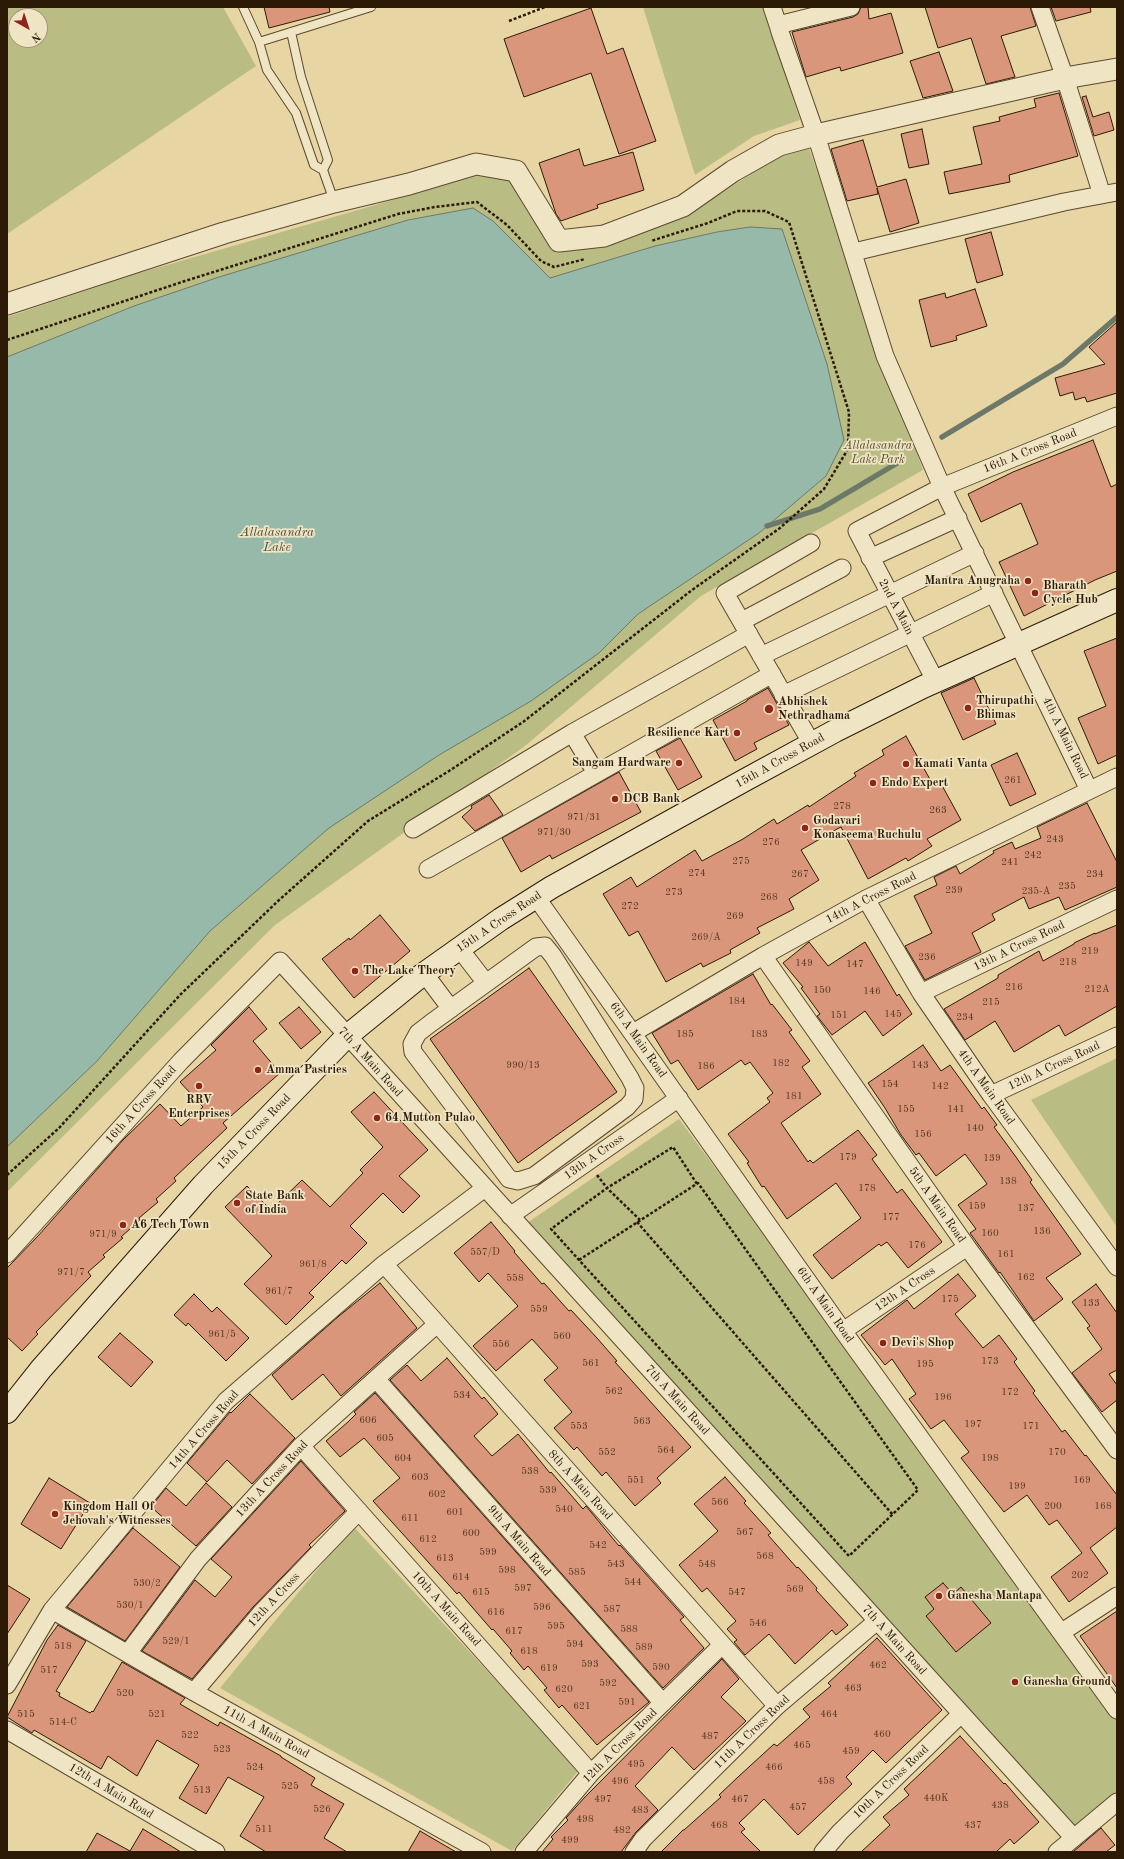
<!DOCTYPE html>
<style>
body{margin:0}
#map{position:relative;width:1124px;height:1859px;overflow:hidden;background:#e7d6a4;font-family:"Old Standard TT",serif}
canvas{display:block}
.frame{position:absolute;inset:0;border:8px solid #2c1a07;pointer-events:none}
.north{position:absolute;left:8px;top:8px;width:40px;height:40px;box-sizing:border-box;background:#efe4c4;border:1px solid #a19378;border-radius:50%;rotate:141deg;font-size:11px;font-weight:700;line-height:16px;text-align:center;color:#2c1a07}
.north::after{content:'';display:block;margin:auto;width:14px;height:18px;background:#8f2418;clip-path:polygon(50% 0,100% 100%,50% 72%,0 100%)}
</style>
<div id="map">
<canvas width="1124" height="1859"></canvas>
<div class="frame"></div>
<div class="north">N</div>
</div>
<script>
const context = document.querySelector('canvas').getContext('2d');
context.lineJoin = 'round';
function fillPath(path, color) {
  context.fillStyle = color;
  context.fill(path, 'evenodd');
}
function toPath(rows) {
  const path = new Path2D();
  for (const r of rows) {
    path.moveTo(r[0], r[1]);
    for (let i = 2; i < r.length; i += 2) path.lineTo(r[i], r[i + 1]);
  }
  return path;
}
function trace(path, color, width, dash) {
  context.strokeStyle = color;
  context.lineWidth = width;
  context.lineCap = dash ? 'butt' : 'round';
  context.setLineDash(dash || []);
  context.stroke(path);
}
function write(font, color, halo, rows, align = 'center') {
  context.font = font + ' "Old Standard TT",serif';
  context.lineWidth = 3.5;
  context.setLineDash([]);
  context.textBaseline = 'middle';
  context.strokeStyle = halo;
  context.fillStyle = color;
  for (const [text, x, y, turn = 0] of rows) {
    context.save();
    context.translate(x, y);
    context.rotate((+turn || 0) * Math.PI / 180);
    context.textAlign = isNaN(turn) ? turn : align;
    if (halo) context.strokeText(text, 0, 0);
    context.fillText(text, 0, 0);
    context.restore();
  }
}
fillPath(toPath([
 [7,7,223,7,256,66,7,234],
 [16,16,40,16,40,40,16,40],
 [643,7,763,7,800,120,754,136,695,175],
 [809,148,923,470,701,596,525,746,275,925,7,1192,7,317,132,275,476,176,509,178,556,253,609,242,688,215,777,157],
 [1117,1058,1117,1227,1031,1100],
 [679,1119,972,1514,1117,1717,1117,1796,1075,1831,527,1223],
 [353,1526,579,1770,512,1851,220,1688]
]), '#b9bd84');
const water = toPath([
 [473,208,493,221,550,278,655,246,717,232,750,227,782,229,827,364,844,440,826,476,759,533,638,614,599,653,531,701,439,755,329,828,210,931,97,1061,7,1147,7,357,134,306,219,277,408,220,473,208]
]);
fillPath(water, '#97b9a9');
trace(water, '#6c7968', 1);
trace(toPath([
 [942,437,1063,364,1117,317],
 [767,526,820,509,899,462]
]), '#6c7968', 5.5);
const building = toPath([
 [264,7,329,7,330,12,269,28,264,7],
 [861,7,868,7,869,19,891,13,903,53,841,71,840,67,806,77,792,32,853,17,858,14,861,7],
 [925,7,1030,7,1036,26,1001,36,1015,77,986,84,971,38,938,48,925,7],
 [1051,7,1090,7,1091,12,1056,21,1051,7],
 [591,8,607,54,623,48,656,141,619,154,591,73,524,97,504,39,591,8],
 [939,52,953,91,923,98,910,61,939,52],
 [1059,93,1078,156,1009,175,1010,182,949,194,944,172,982,164,973,127,1000,121,999,117,1036,107,1034,99,1059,93],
 [1086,96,1093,117,1109,112,1114,130,1094,136,1082,97,1086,96],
 [922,129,929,164,909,168,901,134,922,129],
 [863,140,877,187,906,179,919,223,890,232,877,188,878,194,847,201,831,149,863,140],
 [579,149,584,166,633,152,644,190,597,205,598,208,561,221,556,214,539,163,579,149],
 [991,232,1003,275,977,283,965,239,991,232],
 [975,289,987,326,956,336,957,340,931,347,919,300,945,293,946,298,975,289],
 [1117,322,1117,393,1087,402,1085,397,1075,400,1073,392,1060,396,1055,378,1105,364,1089,347,1117,322],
 [1093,440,1111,487,1117,484,1117,571,1095,580,1024,616,999,562,1038,544,1021,503,981,522,968,494,1013,472,1093,440],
 [1117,638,1117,755,1098,764,1078,718,1106,706,1084,651,1117,638],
 [974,678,996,724,963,740,941,693,974,678],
 [768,688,789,725,754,743,757,749,735,761,713,720,747,701,747,700,768,688],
 [906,736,932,783,939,780,961,820,927,839,932,846,908,861,906,858,868,879,841,827,837,829,801,850,819,880,789,899,794,909,757,928,760,933,730,950,731,953,703,967,701,963,666,982,638,931,629,936,603,894,631,877,637,887,695,850,702,861,743,839,774,819,777,824,808,805,809,807,856,776,854,773,884,755,882,750,906,736],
 [680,738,702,777,678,790,656,751,680,738],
 [1017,753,1036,794,1010,806,991,765,1017,753],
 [619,772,641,812,552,859,550,855,521,872,502,838,619,772],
 [489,795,503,815,475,831,462,817,472,808,471,806,489,795],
 [1087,803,1117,862,1117,887,1065,910,1059,897,1029,909,1024,897,992,914,995,920,972,933,981,952,925,980,905,946,932,933,914,896,937,885,934,877,956,866,960,874,994,853,993,851,1012,842,1015,849,1041,838,1037,827,1087,803],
 [380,915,410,951,354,998,322,959,349,938,350,940,380,915],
 [1117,925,1117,1006,1065,1036,1059,1025,1014,1052,995,1021,965,1040,944,1009,998,978,998,975,1039,951,1043,961,1074,944,1074,943,1095,933,1095,934,1117,925],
 [809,942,828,966,865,942,897,996,899,994,912,1014,883,1036,865,1011,832,1035,817,1016,820,1014,801,988,803,987,783,963,809,942],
 [529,968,617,1092,518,1163,430,1039,529,968],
 [753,974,771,1005,772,1004,792,1030,789,1032,810,1061,802,1067,821,1094,781,1123,808,1162,810,1160,813,1163,858,1130,877,1155,872,1159,897,1193,902,1189,942,1242,908,1268,887,1242,881,1246,879,1244,832,1279,813,1255,861,1218,836,1183,787,1219,764,1186,762,1187,747,1163,749,1162,728,1134,770,1102,767,1098,773,1093,750,1062,745,1065,741,1060,698,1090,678,1060,671,1064,652,1033,753,974],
 [249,1007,267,1029,253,1041,280,1073,223,1123,227,1128,174,1178,176,1181,156,1199,158,1202,139,1218,140,1220,121,1237,123,1238,103,1255,105,1257,88,1272,91,1276,36,1332,38,1334,22,1351,7,1337,7,1268,38,1236,123,1140,160,1104,181,1126,203,1107,180,1082,216,1050,211,1045,249,1007],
 [299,1007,321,1032,301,1049,279,1023,299,1007],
 [923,1045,941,1071,950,1065,982,1109,984,1107,997,1125,994,1127,1016,1157,1032,1180,1030,1182,1081,1254,1046,1278,1063,1299,1034,1321,1000,1272,999,1273,970,1233,976,1229,958,1205,987,1184,985,1181,965,1154,936,1176,919,1153,916,1155,901,1135,885,1108,868,1083,923,1045],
 [374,1092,428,1150,399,1176,420,1196,403,1213,383,1193,350,1226,367,1243,346,1264,342,1260,309,1293,314,1297,286,1325,244,1284,272,1256,225,1207,247,1186,271,1210,302,1180,330,1207,363,1173,360,1170,383,1147,351,1112,374,1092],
 [491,1222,515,1251,514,1252,542,1284,544,1283,569,1311,571,1310,597,1338,617,1361,615,1362,691,1447,657,1478,661,1483,635,1506,606,1472,602,1476,577,1447,574,1450,554,1428,572,1412,544,1380,558,1368,532,1339,496,1371,473,1346,518,1306,488,1273,479,1282,454,1253,491,1222],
 [958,1274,976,1296,955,1314,983,1348,999,1335,1017,1359,1014,1362,1035,1391,1033,1393,1062,1432,1065,1430,1085,1456,1086,1455,1117,1495,1117,1527,1090,1548,1108,1573,1069,1602,1051,1577,1082,1553,1057,1520,1049,1525,1027,1495,1004,1512,961,1458,969,1452,944,1420,931,1429,909,1399,916,1394,892,1359,885,1365,861,1335,907,1300,914,1309,958,1274],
 [380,1283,417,1328,341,1396,323,1374,292,1400,272,1375,339,1316,380,1283],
 [1096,1284,1117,1313,1117,1370,1109,1374,1117,1385,1117,1400,1102,1412,1072,1373,1102,1349,1087,1328,1090,1326,1072,1302,1096,1284],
 [194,1294,212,1312,217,1307,249,1338,226,1361,188,1323,186,1326,174,1315,194,1294],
 [120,1333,153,1362,131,1387,98,1357,120,1333],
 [447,1358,482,1399,484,1397,498,1414,474,1436,492,1456,518,1434,550,1473,551,1472,583,1509,586,1506,619,1546,620,1545,684,1617,680,1620,704,1648,663,1688,390,1380,407,1365,421,1381,447,1358],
 [375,1393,649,1702,597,1745,562,1705,559,1708,544,1690,547,1688,528,1666,524,1670,510,1653,512,1651,493,1629,492,1630,459,1592,457,1594,373,1501,400,1478,381,1457,364,1438,340,1457,326,1441,348,1422,356,1414,354,1412,375,1393],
 [250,1394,295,1438,252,1484,227,1460,207,1482,187,1463,230,1412,231,1413,250,1394],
 [301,1461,345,1511,309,1545,311,1547,253,1607,192,1679,142,1651,195,1580,215,1597,232,1577,211,1559,301,1461],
 [725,1477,746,1501,744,1503,771,1533,768,1535,797,1568,798,1567,817,1588,816,1590,848,1625,836,1635,832,1630,795,1664,769,1634,745,1655,734,1642,737,1640,727,1629,736,1621,707,1588,702,1592,679,1565,718,1531,694,1504,725,1477],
 [49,1478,90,1503,61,1549,21,1524,49,1478],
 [206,1483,232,1507,196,1546,151,1507,166,1488,186,1506,206,1483],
 [133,1528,180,1567,125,1641,67,1607,133,1528],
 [943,1583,953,1594,961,1587,991,1623,956,1652,926,1616,934,1609,925,1597,943,1583],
 [7,1585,30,1599,7,1634,7,1585],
 [1117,1611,1117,1688,1080,1636,1117,1611],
 [58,1625,86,1641,56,1691,60,1693,59,1696,90,1713,92,1711,93,1712,122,1662,185,1698,180,1704,218,1726,220,1722,281,1756,281,1757,315,1778,311,1785,344,1804,324,1838,347,1852,266,1852,240,1836,264,1797,228,1777,206,1814,179,1798,199,1765,157,1740,137,1776,108,1756,101,1769,34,1730,32,1733,7,1717,47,1640,58,1625],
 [877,1638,942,1710,886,1763,873,1750,846,1777,852,1784,798,1835,764,1799,739,1823,745,1829,741,1832,761,1852,661,1852,683,1830,684,1830,721,1797,719,1795,738,1777,774,1744,777,1746,810,1717,803,1709,831,1686,828,1683,877,1638],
 [722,1659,739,1679,721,1697,746,1721,694,1770,672,1747,635,1786,658,1810,636,1832,621,1852,542,1852,553,1839,551,1837,568,1820,566,1818,585,1797,722,1659],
 [960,1736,1004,1784,1005,1783,1039,1822,1014,1844,1010,1839,996,1852,861,1852,890,1825,883,1817,909,1795,904,1789,960,1736],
 [1101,1828,1115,1845,1106,1852,1073,1852,1101,1828],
 [143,1829,181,1852,86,1852,97,1833,130,1851,143,1829],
 [420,1831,456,1852,408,1852,420,1831]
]);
fillPath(building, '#d9967b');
trace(building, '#2c1a07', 1);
const service = toPath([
 [243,7,259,42,371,7],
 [291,32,301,77,328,160,323,170],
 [259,42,267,70,296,113,314,165,323,170,334,201]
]);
const minor = toPath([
 [772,7,778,25],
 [851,7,778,25,780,32,816,135,885,356,942,487,1089,790],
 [1040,7,1065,78,1102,195],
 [854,252,1064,202,1117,192],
 [811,543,725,593,812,744],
 [870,558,958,518],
 [742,621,842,568],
 [761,656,975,553],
 [936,682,857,531,942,487,1117,416],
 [783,695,994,593],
 [572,733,596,773],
 [413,829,572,733,749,634],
 [428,869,772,674],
 [536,897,843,1331,1117,1710],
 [866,899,921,993,991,1095,1117,1267],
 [545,946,553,956,630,1078,635,1088,634,1099,627,1107,534,1176,518,1181,509,1179,413,1052,412,1044,418,1033,431,1023,536,947,545,946],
 [459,948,486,983],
 [763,956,967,1247,1117,1450],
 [424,973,451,1009],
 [921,993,1117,899],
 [633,1033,763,956,866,899,1117,777],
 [991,1095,1117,1036],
 [510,1216,679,1098],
 [7,1254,181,1061,280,961,1074,1838],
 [384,1264,777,1706],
 [843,1331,967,1247],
 [376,1379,663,1703],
 [301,1446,591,1773],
 [52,1610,194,1692,482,1852],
 [1062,1632,1117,1596],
 [128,1653,198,1559,301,1446,437,1324],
 [7,1685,52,1610,226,1401,384,1264,485,1188],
 [194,1692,261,1613,359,1511],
 [7,1730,216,1852],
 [524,1852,591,1773,722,1645],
 [634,1852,643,1839,777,1706,877,1621],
 [823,1852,840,1832,961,1714],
 [1057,1852,1117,1802]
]);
const tertiary = toPath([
 [7,304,224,233,334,202,409,184,476,164,516,171,559,241,604,236,683,206,733,171,779,145,816,135,1065,78,1117,69]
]);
const secondary = toPath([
 [7,1412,41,1369,203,1185,347,1036,422,975,501,919,552,887,745,780,835,731,923,687,1117,600]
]);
trace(service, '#5b492e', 10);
trace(minor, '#5b492e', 19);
trace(tertiary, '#5b492e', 23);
trace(secondary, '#2c1a07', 24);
trace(toPath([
 [509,21,545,7],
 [7,340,185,281,398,214,435,207,477,202,507,225,541,261,554,267,585,259],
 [7,1175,59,1128,180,995,278,901,368,821,449,771,523,722,692,590,780,528,824,489,848,449,849,412,789,222,765,211,737,211,708,223,651,241],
 [597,1175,607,1188,673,1147,697,1184],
 [637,1222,893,1515],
 [579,1260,698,1183,918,1490,849,1556,579,1260,551,1229,607,1188,640,1220]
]), '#2c1a07', 2.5, [3, 2]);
trace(service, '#efe4c4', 8);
trace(minor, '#efe4c4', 17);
trace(tertiary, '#efe4c4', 21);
trace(secondary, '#efe4c4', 22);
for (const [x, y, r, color] of [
 [1028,581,4,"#8f2418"],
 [1035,593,4,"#8f2418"],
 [968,708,4,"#8f2418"],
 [769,709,5,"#8f2418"],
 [737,733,4,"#8f2418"],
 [679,763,4,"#8f2418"],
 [906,764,4,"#8f2418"],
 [873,783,4,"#8f2418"],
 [615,799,4,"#8f2418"],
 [805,828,4,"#8f2418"],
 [355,971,4,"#8f2418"],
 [258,1070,4,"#8f2418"],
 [199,1086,4,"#8f2418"],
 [377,1118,4,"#8f2418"],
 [237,1203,4,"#8f2418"],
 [123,1225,4,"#8f2418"],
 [883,1343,4,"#8f2418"],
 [55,1514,4,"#8f2418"],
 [939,1596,4,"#8f2418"],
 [1015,1682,4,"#8f2418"]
]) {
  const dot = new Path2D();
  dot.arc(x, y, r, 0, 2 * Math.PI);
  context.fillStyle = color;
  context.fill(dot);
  trace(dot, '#efe4c4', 1.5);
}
write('10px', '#573924', null, [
 ["261",1013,780],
 ["278",842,806],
 ["263",938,810],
 ["971/31",584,817],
 ["971/30",554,832],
 ["243",1055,839],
 ["276",771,842],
 ["242",1033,855],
 ["275",741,861],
 ["241",1010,862],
 ["274",697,873],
 ["267",800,874],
 ["234",1095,874],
 ["235",1067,886],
 ["239",954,890],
 ["235-A",1036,891],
 ["273",674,892],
 ["268",769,897],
 ["272",630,906],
 ["269",735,916],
 ["269/A",706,937],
 ["219",1090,951],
 ["236",927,957],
 ["218",1068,962],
 ["149",804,963],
 ["147",855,964],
 ["216",1014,987],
 ["212A",1097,989],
 ["150",822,990],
 ["146",872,991],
 ["184",737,1001],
 ["215",991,1002],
 ["145",893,1014],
 ["151",839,1015],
 ["234",965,1017],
 ["185",685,1034],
 ["183",759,1034],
 ["182",781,1063],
 ["990/13",523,1065],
 ["143",920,1065],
 ["186",706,1066],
 ["154",890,1084],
 ["142",940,1086],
 ["181",794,1096],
 ["155",906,1109],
 ["141",956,1109],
 ["140",975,1128],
 ["156",923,1134],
 ["179",848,1157],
 ["139",992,1158],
 ["138",1008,1181],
 ["178",867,1188],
 ["159",977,1206],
 ["137",1026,1208],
 ["177",891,1217],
 ["136",1042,1231],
 ["160",990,1233],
 ["971/9",103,1234],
 ["176",917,1245],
 ["557/D",485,1252],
 ["161",1006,1254],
 ["961/8",313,1264],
 ["971/7",71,1272],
 ["162",1026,1277],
 ["558",515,1278],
 ["961/7",279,1291],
 ["175",950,1299],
 ["133",1091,1303],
 ["559",539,1309],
 ["961/5",222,1334],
 ["560",562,1336],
 ["556",501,1344],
 ["173",990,1361],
 ["561",591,1363],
 ["195",925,1364],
 ["562",614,1391],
 ["172",1010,1392],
 ["534",462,1395],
 ["196",943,1397],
 ["606",368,1420],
 ["563",642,1421],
 ["197",973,1424],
 ["553",579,1426],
 ["171",1031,1426],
 ["605",385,1438],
 ["564",666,1450],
 ["552",607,1452],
 ["170",1057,1452],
 ["604",403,1458],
 ["198",990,1458],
 ["538",530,1471],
 ["603",420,1477],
 ["551",636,1480],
 ["169",1082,1480],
 ["199",1017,1486],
 ["539",548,1490],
 ["602",437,1494],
 ["566",720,1502],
 ["200",1053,1506],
 ["168",1103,1506],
 ["540",564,1509],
 ["601",455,1512],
 ["611",410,1518],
 ["567",745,1532],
 ["600",471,1533],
 ["612",428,1539],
 ["542",598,1545],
 ["599",488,1552],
 ["568",765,1556],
 ["613",445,1558],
 ["543",616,1564],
 ["548",707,1564],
 ["598",507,1570],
 ["585",577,1572],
 ["202",1080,1575],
 ["614",461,1577],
 ["544",633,1582],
 ["530/2",147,1583],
 ["597",523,1588],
 ["569",795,1589],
 ["615",481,1592],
 ["547",737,1592],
 ["530/1",130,1605],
 ["596",542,1607],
 ["587",612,1609],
 ["616",496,1612],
 ["546",758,1623],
 ["595",556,1626],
 ["588",629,1629],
 ["617",514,1631],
 ["529/1",176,1641],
 ["594",575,1644],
 ["518",63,1646],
 ["589",644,1647],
 ["618",529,1651],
 ["593",590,1664],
 ["462",878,1665],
 ["590",661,1667],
 ["619",549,1668],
 ["517",49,1670],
 ["592",608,1683],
 ["463",853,1688],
 ["620",564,1689],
 ["520",125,1693],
 ["591",627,1702],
 ["621",582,1706],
 ["515",26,1714],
 ["521",157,1714],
 ["464",829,1714],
 ["514-C",63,1722],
 ["460",882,1734],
 ["522",190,1735],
 ["487",710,1736],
 ["465",802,1745],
 ["523",222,1749],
 ["459",851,1751],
 ["495",636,1764],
 ["524",255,1767],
 ["466",774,1767],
 ["496",620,1781],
 ["458",826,1781],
 ["525",290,1786],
 ["513",202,1790],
 ["440K",936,1798],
 ["497",603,1799],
 ["467",740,1799],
 ["438",1000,1805],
 ["457",798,1807],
 ["526",322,1809],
 ["483",640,1810],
 ["498",585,1819],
 ["468",719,1825],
 ["437",973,1825],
 ["511",264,1829],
 ["482",622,1830],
 ["499",570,1840]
]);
write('italic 12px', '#564b2c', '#efe4c4', [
 ["Allalasandra",878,446],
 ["Lake Park",878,460]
]);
write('12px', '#2c1a07', '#efe4c4', [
 ["16th A Cross Road",1030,451,-22],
 ["2nd A Main",896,607,62],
 ["4th A Main Road",1065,738,64],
 ["15th A Cross Road",780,761,-29],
 ["14th A Cross Road",871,898,-27],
 ["15th A Cross Road",499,922,-34],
 ["13th A Cross Road",1019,946,-26],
 ["6th A Main Road",638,1040,55],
 ["7th A Main Road",370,1062,48],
 ["12th A Cross Road",1054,1066,-25],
 ["4th A Main Road",986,1087,55],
 ["16th A Cross Road",141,1105,-48],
 ["15th A Cross Road",254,1132,-46],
 ["13th A Cross",594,1157,-35],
 ["5th A Main Road",937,1205,55],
 ["12th A Cross",905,1289,-34],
 ["6th A Main Road",825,1305,55],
 ["7th A Main Road",677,1400,48],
 ["14th A Cross Road",204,1430,-49],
 ["13th A Cross Road",272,1479,-47],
 ["8th A Main Road",580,1485,48],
 ["9th A Main Road",519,1541,49],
 ["12th A Cross",274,1600,-47],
 ["10th A Main Road",446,1609,48],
 ["7th A Main Road",894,1640,48],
 ["11th A Main Road",266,1732,29],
 ["11th A Cross Road",752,1732,-44],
 ["12th A Cross Road",620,1746,-45],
 ["10th A Cross Road",891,1782,-44],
 ["12th A Main Road",111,1791,31]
]);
write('bold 12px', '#2c1a07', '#efe4c4', [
 ["Mantra Anugraha",1020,581,"right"],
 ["Bharath",1043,586],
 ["Cycle Hub",1043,600],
 ["Thirupathi",976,701],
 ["Bhimas",976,715],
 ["Abhishek",778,702],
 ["Nethradhama",778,716],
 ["Resilience Kart",729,733,"right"],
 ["Sangam Hardware",671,763,"right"],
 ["Kamati Vanta",914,764],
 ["Endo Expert",881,783],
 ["DCB Bank",623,799],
 ["Godavari",813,821],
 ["Konaseema Ruchulu",813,835],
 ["The Lake Theory",363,971],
 ["Amma Pastries",266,1070],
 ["RRV",199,1100,"center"],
 ["Enterprises",199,1114,"center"],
 ["64 Mutton Pulao",385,1118],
 ["State Bank",245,1196],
 ["of India",245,1210],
 ["A6 Tech Town",131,1225],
 ["Devi's Shop",891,1343],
 ["Kingdom Hall Of",63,1507],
 ["Jehovah's Witnesses",63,1521],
 ["Ganesha Mantapa",947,1596],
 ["Ganesha Ground",1023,1682]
], 'left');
write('italic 13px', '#4c4a38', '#efe4c4', [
 ["Allalasandra",277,533],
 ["Lake",277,548]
]);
</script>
